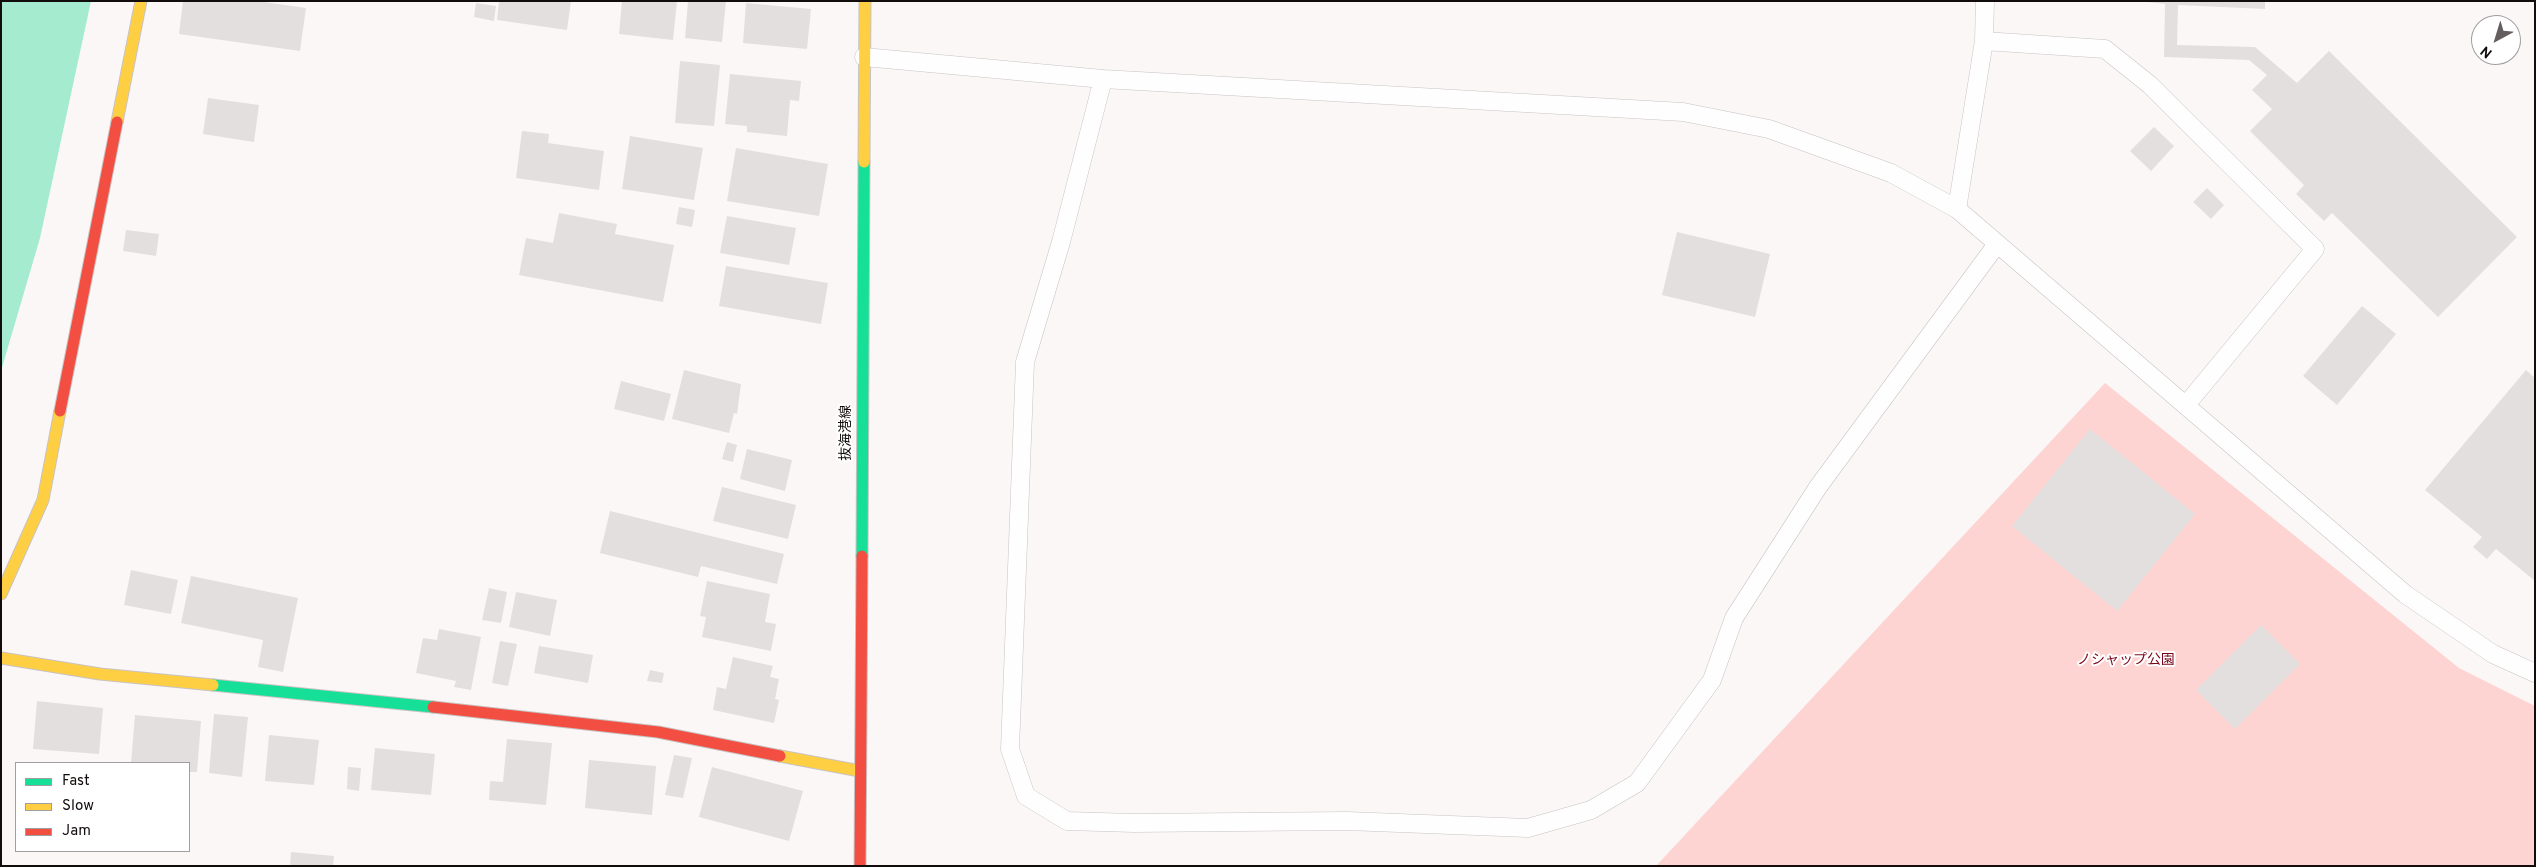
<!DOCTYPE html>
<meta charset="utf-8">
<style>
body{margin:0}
#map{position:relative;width:2536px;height:867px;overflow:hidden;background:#fcf7f7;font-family:Overpass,sans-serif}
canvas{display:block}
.frame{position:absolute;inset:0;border:2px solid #120c0c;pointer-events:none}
.legend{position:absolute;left:15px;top:762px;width:175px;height:90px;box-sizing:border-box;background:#fff;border:1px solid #a09e9e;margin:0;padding:6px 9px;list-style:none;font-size:15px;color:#120c0c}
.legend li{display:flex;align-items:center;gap:10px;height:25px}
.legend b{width:25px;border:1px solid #a09e9e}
.north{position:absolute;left:2471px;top:15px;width:50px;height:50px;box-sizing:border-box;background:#fff;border:1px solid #a09e9e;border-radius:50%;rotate:219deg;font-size:14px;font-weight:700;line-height:20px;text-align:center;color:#120c0c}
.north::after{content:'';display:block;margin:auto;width:18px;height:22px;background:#645e5e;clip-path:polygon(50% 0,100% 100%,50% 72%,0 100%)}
</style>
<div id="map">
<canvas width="2536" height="867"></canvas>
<div class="frame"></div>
<ul class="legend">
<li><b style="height:6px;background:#16e098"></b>Fast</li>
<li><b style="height:6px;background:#ffcf43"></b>Slow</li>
<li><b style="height:6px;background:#f24e42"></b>Jam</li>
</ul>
<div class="north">N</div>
</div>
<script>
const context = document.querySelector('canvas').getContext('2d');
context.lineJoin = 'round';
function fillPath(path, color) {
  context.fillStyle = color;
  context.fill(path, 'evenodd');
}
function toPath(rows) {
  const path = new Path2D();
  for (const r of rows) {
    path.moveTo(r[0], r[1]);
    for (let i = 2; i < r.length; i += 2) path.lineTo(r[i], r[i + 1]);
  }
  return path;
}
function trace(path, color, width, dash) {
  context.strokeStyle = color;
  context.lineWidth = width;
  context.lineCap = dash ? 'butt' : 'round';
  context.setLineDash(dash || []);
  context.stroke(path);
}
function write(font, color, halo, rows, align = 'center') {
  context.font = font + ' Overpass,"Noto Sans JP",sans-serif';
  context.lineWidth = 4;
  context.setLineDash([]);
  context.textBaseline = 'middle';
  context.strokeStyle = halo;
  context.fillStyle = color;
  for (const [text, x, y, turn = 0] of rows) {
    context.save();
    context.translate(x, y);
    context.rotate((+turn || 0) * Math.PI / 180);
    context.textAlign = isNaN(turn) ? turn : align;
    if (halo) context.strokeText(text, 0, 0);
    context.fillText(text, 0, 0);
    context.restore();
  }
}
fillPath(toPath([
 [2105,383,2459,668,2535,706,2535,866,1656,866]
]), '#fdd4d2');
fillPath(toPath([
 [1,1,91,1,40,238,1,371]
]), '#a4ebd0');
fillPath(toPath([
 [183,1,257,1,306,8,300,51,179,34],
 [499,1,571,1,567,30,497,20],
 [622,1,677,1,673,40,619,34],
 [688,1,726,1,722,42,685,38],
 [2138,1,2265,1,2265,9,2178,5,2177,45,2255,47,2297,83,2329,51,2517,237,2438,317,2332,213,2324,221,2296,194,2304,185,2250,131,2272,109,2252,90,2267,75,2249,60,2164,57,2165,4],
 [476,3,496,6,494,21,474,17],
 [746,3,811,9,807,49,743,43],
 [680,61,720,65,714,126,675,123],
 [730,74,801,81,799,101,790,100,787,136,747,132,747,126,725,124],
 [208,98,259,105,254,142,203,134],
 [2154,127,2174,146,2151,171,2130,151],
 [522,131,549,134,548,143,604,151,599,190,516,178],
 [630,136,703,148,694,200,622,189],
 [736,148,828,164,819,216,727,201],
 [2207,188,2224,205,2211,219,2193,202],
 [679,207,695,210,692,227,676,224],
 [559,213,617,224,615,234,674,245,663,302,519,275,526,238,553,243],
 [727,216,796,228,789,265,720,253],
 [126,230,159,234,156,256,123,251],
 [1677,232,1770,254,1755,317,1662,295],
 [726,266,828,283,821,324,719,306],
 [2362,306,2396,334,2337,405,2303,376],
 [684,370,741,384,737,414,734,413,729,433,672,419],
 [2526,370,2535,378,2535,581,2496,549,2487,559,2473,547,2482,537,2425,490],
 [621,381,671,394,664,421,614,409],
 [2090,429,2195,514,2117,611,2012,526],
 [727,442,737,445,733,462,722,459],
 [747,449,792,460,785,491,740,479],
 [722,487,796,505,788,539,713,521],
 [610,511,784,554,777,584,701,566,698,577,600,553],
 [131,570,178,580,171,614,124,605],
 [191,576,298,598,283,672,258,667,263,640,181,623],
 [707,581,770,594,765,622,776,624,771,651,702,637,706,617,700,616],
 [489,588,507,592,501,623,482,620],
 [516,592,557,600,550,636,509,627],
 [2261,625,2300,664,2235,729,2196,690],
 [439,629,481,637,471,690,454,687,456,681,416,673,423,638,437,640],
 [500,641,517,644,508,686,492,683],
 [539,646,593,655,588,683,534,673],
 [733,657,773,666,770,677,779,679,775,699,779,700,774,723,713,710,717,687,726,689],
 [650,670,664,673,662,683,647,681],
 [37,701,103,708,99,754,33,749],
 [214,714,248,717,242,777,209,773],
 [135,715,201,721,197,772,189,772,189,763,131,763],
 [269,735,319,740,314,785,265,781],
 [507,739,552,743,546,805,489,800,490,781,503,782],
 [375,748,435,754,431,795,371,790],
 [674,755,692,758,683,798,665,795],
 [589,760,656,766,652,815,585,808],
 [348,767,361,768,359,791,347,789],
 [712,767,803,791,789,841,699,817],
 [291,852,334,856,333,866,290,866]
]), '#e4dfdf');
const lane = toPath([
 [1984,41,2105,49,2150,85,2315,249,2186,405],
 [864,57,1103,79,1683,112,1769,129,1891,173,1957,209,2405,594,2493,654,2535,673],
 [1103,79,1061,242,1025,362,1010,749,1026,796,1067,821,1134,823,1347,821,1528,828,1591,810,1637,783,1712,680,1734,618,1818,487,1997,244],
 [1957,209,1984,41,1985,1]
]);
const fast = toPath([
 [862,556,864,162],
 [213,685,433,707]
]);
const slow = toPath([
 [117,122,141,1],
 [864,162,865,1],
 [1,594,43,500,60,411],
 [1,658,100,674,213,685],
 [780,756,860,771]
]);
const jam = toPath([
 [60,411,117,122],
 [433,707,658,732,780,756],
 [860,866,862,556]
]);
trace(lane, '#c8c3c3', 19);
trace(fast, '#c8c3c3', 13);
trace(slow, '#c8c3c3', 13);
trace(jam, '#c8c3c3', 13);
trace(lane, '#fffefe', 18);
trace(fast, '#16e098', 11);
trace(slow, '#ffcf43', 11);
trace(jam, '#f24e42', 11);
write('14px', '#120c0c', '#fff', [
 ["抜海港線",847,433,-90]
]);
write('14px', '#780618', '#fff', [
 ["ノシャップ公園",2126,661]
]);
</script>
